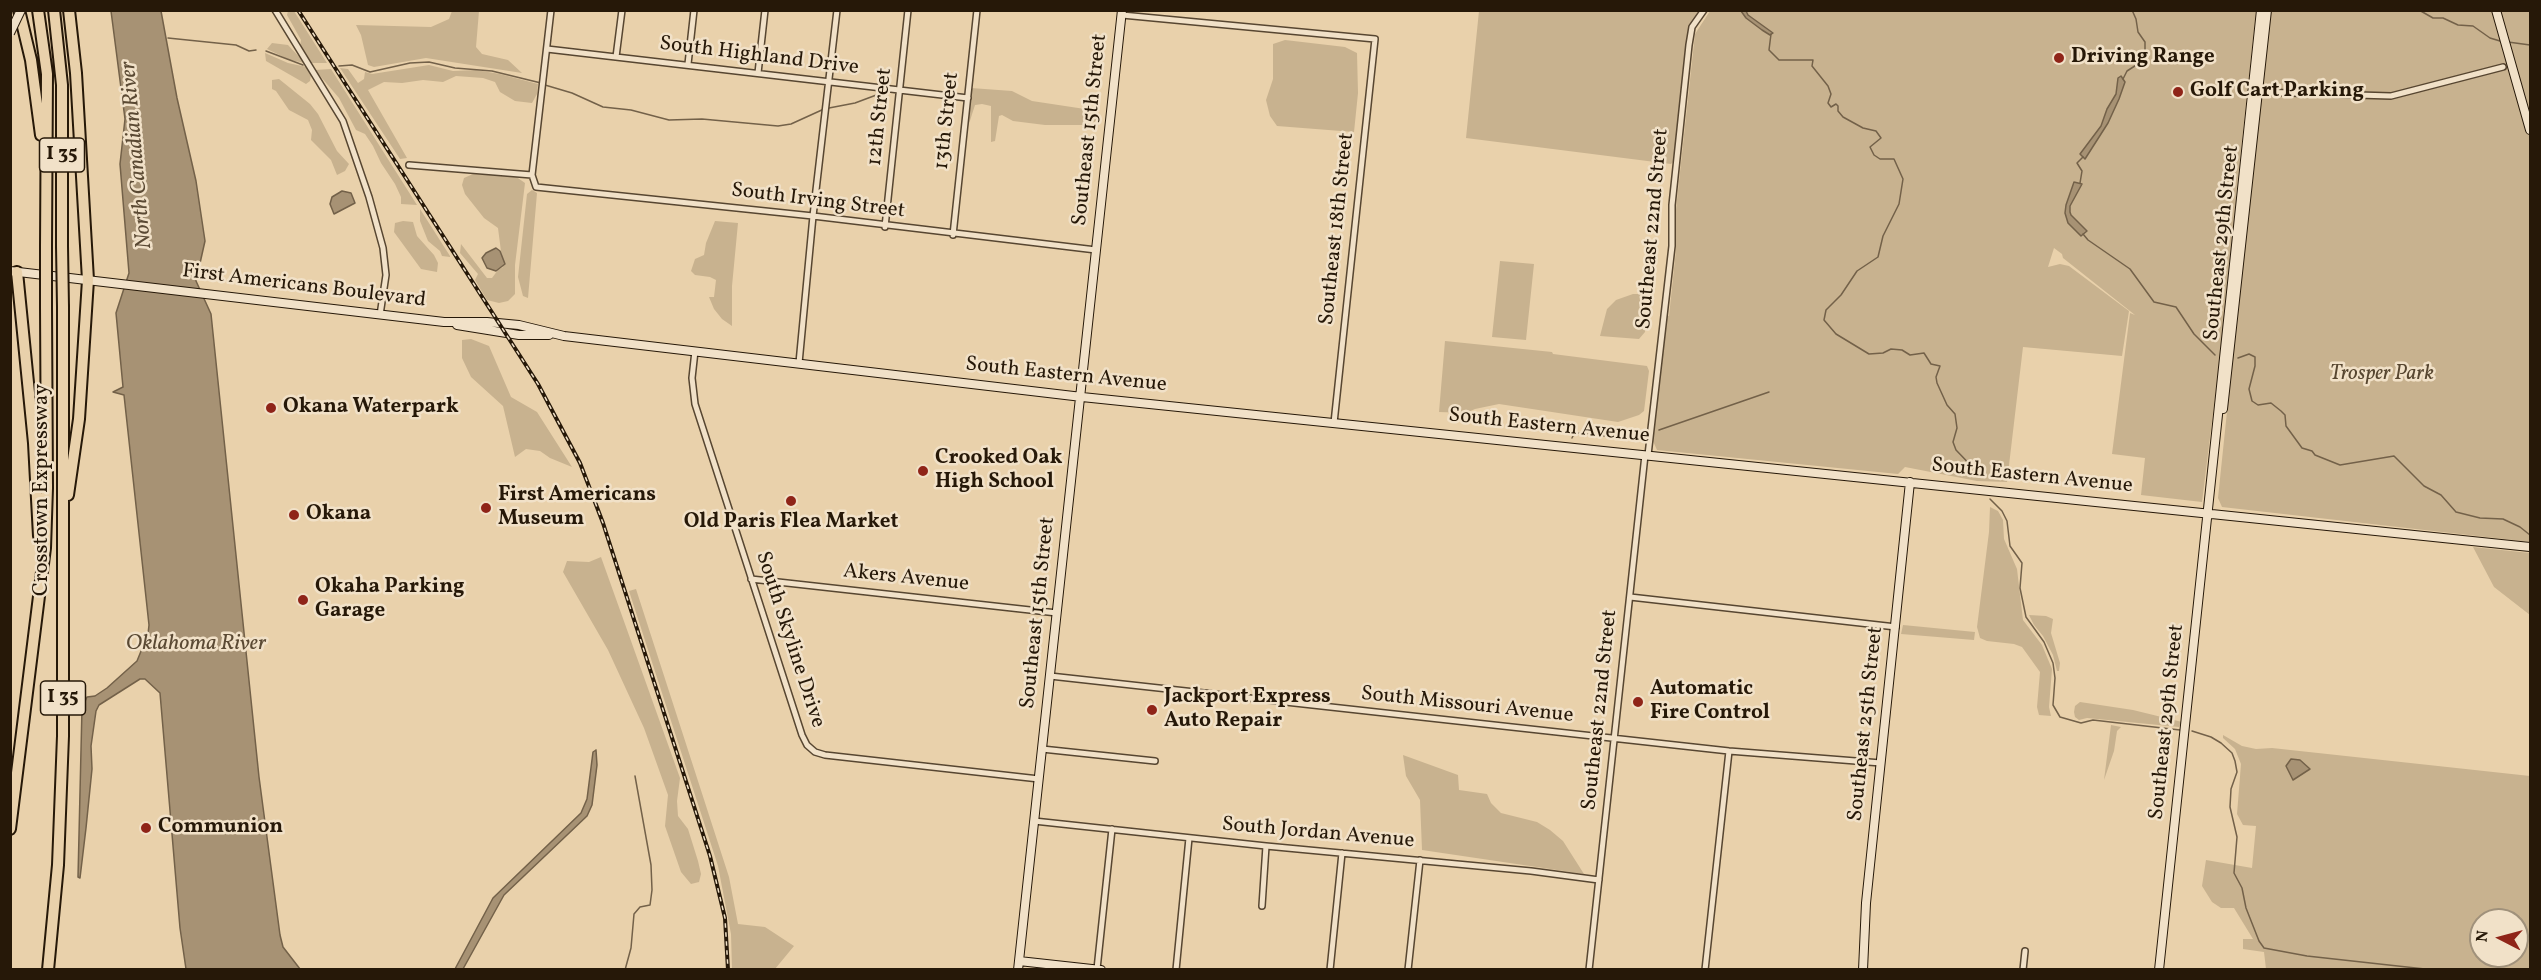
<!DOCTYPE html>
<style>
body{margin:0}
#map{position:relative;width:2541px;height:980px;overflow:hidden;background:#e9d1ab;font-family:Vollkorn,serif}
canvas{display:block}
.frame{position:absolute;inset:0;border:12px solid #261808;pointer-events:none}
.north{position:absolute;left:2469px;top:908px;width:60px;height:60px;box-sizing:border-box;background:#f1e1c8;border:2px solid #a0917b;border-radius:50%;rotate:276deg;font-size:16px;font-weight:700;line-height:24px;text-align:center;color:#261808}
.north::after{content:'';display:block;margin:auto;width:21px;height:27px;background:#8f2418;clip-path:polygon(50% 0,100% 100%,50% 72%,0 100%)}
</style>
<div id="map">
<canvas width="2541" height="980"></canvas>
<div class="frame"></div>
<div class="north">N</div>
</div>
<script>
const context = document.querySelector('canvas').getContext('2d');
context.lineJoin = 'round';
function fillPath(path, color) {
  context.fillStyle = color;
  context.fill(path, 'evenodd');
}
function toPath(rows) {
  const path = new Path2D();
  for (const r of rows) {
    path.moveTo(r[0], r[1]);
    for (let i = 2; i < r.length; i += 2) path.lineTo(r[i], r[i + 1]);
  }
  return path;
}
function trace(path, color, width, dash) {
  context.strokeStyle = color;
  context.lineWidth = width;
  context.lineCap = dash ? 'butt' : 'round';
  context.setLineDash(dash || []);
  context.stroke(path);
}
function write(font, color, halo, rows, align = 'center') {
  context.font = font + ' Vollkorn,serif';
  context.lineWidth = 5;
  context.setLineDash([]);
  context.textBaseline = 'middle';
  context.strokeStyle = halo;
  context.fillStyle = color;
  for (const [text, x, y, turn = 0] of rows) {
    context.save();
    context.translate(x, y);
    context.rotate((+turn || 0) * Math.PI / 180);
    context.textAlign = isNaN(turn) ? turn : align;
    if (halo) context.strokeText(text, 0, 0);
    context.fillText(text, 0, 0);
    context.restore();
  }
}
fillPath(toPath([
 [288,11,294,11,327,63,309,63,300,47,301,40,287,15],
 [452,11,479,11,476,47,482,54,508,60,522,73,426,58,374,67,368,65,361,35,356,25,431,27,449,19],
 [1479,11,1701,11,1693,20,1687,38,1674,161,1671,164,1466,138],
 [1710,11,2256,11,2236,196,2250,200,2270,11,2530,11,2530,542,2222,507,2218,498,2228,402,2216,389,2202,502,2141,495,2145,458,2112,454,2130,313,2135,315,2063,258,2062,254,2054,248,2048,267,2060,264,2069,266,2129,311,2122,356,2023,347,2007,482,1977,481,1905,467,1898,474,1657,450,1653,441,1666,315,1669,316,1676,250,1676,209,1695,34],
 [1285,40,1345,47,1357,53,1358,93,1354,132,1277,126,1270,116,1266,100,1273,79,1273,44],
 [272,43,288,45,305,63,290,60,267,49],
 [265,53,288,63,307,67,311,75,310,81,306,84,266,61],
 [429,65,453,71,476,70,500,74,538,84,537,94,532,103,515,101,500,92,495,82,483,78,456,76,443,82,423,80,402,83,384,82,368,90,407,158,400,159,340,68,348,69,358,83,364,79,365,72,372,74],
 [331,69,417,205,401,204,401,197,395,184,381,163,373,146,365,134,356,130,339,98,315,70],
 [279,79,310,104,318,114,337,151,349,164,345,171,337,175,331,160,311,140,312,130,308,120,289,110,276,91,272,89,272,80],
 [971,88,1012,91,1032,101,1098,111,1098,120,1088,125,1045,125,1013,121,1002,115,999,116,995,141,991,142,991,106,982,104,975,105,967,130],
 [473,174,515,176,525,183,515,265,515,294,508,301,499,303,487,300,475,280,478,274,460,253,461,244,487,278,492,278,498,270,503,267,498,228,484,218,465,194,462,185,464,178],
 [532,190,537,193,528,298,523,296,518,277,527,194],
 [420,209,450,256,450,257,442,256,440,251,428,241,420,221],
 [403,221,413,222,417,236,434,255,438,263,437,272,421,269,394,232,395,223],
 [715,221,738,223,732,286,732,326,722,319,714,309,709,297,714,297,716,280,710,277,695,275,691,271,695,259,704,255,706,243],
 [1500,261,1534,264,1526,340,1492,337],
 [1633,294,1649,294,1645,332,1639,339,1600,336,1607,309,1616,300],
 [471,339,489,346,511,397,537,412,572,467,550,458,540,451,526,449,515,457,503,406,471,377,462,358,462,340],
 [1445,341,1552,352,1553,354,1647,366,1649,371,1644,411,1639,415,1618,422,1499,404,1475,409,1466,413,1439,412],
 [1990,507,1998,511,2003,520,2004,539,2017,569,2023,620,2042,645,2052,669,2049,707,2051,716,2039,715,2037,707,2040,672,2022,647,2014,644,1987,641,1980,638,1977,627,1989,532],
 [2473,547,2530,553,2530,615,2494,587],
 [601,557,680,778,677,801,678,816,688,829,698,861,701,874,699,882,691,884,681,872,665,826,668,795,644,728,608,650,563,572,567,561,589,562],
 [636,589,729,877,738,924,765,927,794,946,775,969,732,969,731,934,718,866,629,591],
 [2029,615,2046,616,2053,619,2051,633,2060,663,2059,671,2057,671,2053,655,2043,636,2034,625],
 [1903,625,1975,632,1974,640,1901,634],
 [2080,702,2133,710,2182,722,2179,727,2087,718,2079,720,2075,717,2074,712,2075,706],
 [2111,725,2121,727,2117,731,2114,751,2104,780],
 [2223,735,2242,746,2256,749,2272,748,2530,776,2530,969,2266,969,2264,952,2243,949,2243,939,2253,939,2234,908,2221,908,2212,902,2202,886,2206,860,2252,868,2256,826,2243,825,2237,814,2241,764,2235,749,2223,738],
 [2481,920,2517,920,2517,956,2481,956],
 [1403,755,1458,775,1459,790,1487,794,1491,803,1501,813,1537,822,1550,830,1563,841,1584,874,1422,850,1420,800,1406,776]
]), '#c8b28f');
const water = toPath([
 [111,11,161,11,177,98,196,181,205,241,196,281,211,314,259,777,280,935,283,947,300,969,186,969,180,928,160,693,145,679,140,679,99,705,96,711,91,746,92,769,86,828,80,878,78,877,82,708,87,697,95,696,107,688,137,661,148,634,149,625,124,395,113,392,123,387,116,313,129,273,120,164,125,119,111,11],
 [1741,11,1746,11,1748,15,1773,33,1770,35,1762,30,1746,18,1741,11],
 [2121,76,2125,82,2119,99,2108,123,2085,159,2080,154,2101,126,2107,109,2116,94,2118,78,2121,76],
 [2074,182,2082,184,2070,206,2070,212,2071,215,2087,231,2081,236,2068,223,2065,213,2066,205,2074,182],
 [342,191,351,193,355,203,334,214,330,204,332,197,342,191],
 [496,248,500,251,505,264,496,271,487,268,482,258,486,253,496,248],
 [596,750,597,765,592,805,587,816,504,895,463,969,455,969,493,898,581,813,587,799,593,752,596,750],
 [2291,759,2300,760,2310,769,2293,780,2286,766,2291,759]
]);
fillPath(water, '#a79274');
trace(water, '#736149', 1.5);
trace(toPath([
 [2419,10,2433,18,2443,18,2458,25,2473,26,2490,38,2500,41],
 [1771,34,1769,50,1779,60,1813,60,1812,66,1828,86,1831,94,1828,103,1831,107,1836,104,1838,106,1838,111,1843,117,1863,128,1876,131,1881,138,1870,147,1874,155,1880,159,1894,159,1903,179,1899,204,1883,236,1878,257,1857,271,1841,295,1826,310,1824,320,1836,334,1869,354,1883,353,1891,349,1902,350,1910,355,1924,353,1931,364,1940,366,1936,377,1937,383,1947,405,1955,414,1957,428,1953,442,1956,450,1981,476],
 [168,38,236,45,249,51,256,50],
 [2508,42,2530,45],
 [266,51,303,65],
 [339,66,352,65,370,72,410,63,429,62,455,68,492,71,541,83],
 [2123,79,2127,71,2141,62,2145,50,2145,42,2138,32,2136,19,2132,10],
 [545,85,572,93,603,107,631,110,669,120,702,119,778,126,791,124,824,109],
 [829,108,855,103,879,94],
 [2080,183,2082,171,2077,163,2083,157],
 [2083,234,2088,240,2130,269,2154,302,2176,307,2194,334,2215,355],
 [2238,358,2249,354,2255,357,2255,366,2249,389,2252,401,2258,405,2271,403,2281,411,2285,415,2286,426,2302,448,2312,451,2315,455,2340,465,2394,456,2424,486,2441,495,2456,512,2480,518,2503,519,2520,527,2530,535],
 [1659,430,1769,392],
 [1572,438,1574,434,1579,433,1631,439,1642,436],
 [1990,499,2002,511,2007,521,2010,546,2022,563,2020,588,2026,617,2044,642,2053,663,2055,678,2053,705,2060,717,2081,723,2093,720,2180,730],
 [2192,731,2211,737,2221,743,2232,753,2235,761,2237,772,2231,789,2230,807,2237,837,2234,873,2242,888,2246,908,2259,941,2264,948,2307,956,2434,970],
 [625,970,631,948,634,914,640,907,650,905,652,890,651,865,635,776]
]), '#736149', 1.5);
const street = toPath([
 [275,10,343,121,369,197,383,248,386,275,380,315],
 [551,10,532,175,536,187,813,216,1096,250],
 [1122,15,1375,39,1334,423],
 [547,49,968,98],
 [616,57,622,10],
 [688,64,694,10],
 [758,73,765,10],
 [2258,92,2391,96,2503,67],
 [409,165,532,175],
 [885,227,908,10],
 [953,235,977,10],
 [695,351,692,378,695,404,802,735,807,745,815,752,825,755,1039,779],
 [799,363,813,216,837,10],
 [1648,455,1672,246,1672,205,1689,45,1692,27,1704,10],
 [751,579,1057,613],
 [1630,597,1896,627],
 [1050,676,1729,751,1881,763],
 [1042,749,1155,761],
 [1034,821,1266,846,1531,871,1599,880],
 [1262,906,1266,846],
 [1097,969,1112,829],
 [1176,970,1189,838],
 [1330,970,1342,853],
 [1408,970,1420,860],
 [1589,970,1645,455],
 [1705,970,1729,751],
 [2023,970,2025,951]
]);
const secondary = toPath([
 [2496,10,2530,130],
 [10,271,444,322,487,322,519,325,564,336,1082,397,2530,547],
 [457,325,519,335,549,335],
 [2223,409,2267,10],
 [1019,961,1101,970],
 [1018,970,1122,10],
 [1863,970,1866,903,1910,482],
 [2159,970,2261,10]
]);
const highway = toPath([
 [19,10,31,60,41,135],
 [38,10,47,74,46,246],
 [54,10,62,85,62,246],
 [17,272,34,443,39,536],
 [68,495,79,419,88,280,76,73,69,10],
 [10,829,45,548,47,488,46,307],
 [48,970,58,865,63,736,63,307]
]);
trace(street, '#574631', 8);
trace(secondary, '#261808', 10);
trace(highway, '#261808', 14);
trace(street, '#f1e1c8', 5);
trace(secondary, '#f1e1c8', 8);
trace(highway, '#e9d1ab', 10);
const rail = toPath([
 [298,10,538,384,580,463,603,523,710,856,725,918,728,970]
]);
trace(rail, '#261808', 4);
trace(rail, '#f1e1c8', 1.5, [4.5]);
const secondaryBridge = toPath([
 [10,33,21,10]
]);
const highwayBridge = toPath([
 [46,246,46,307],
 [62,246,63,307]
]);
trace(secondaryBridge, '#261808', 10, []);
trace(highwayBridge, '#261808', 14, []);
trace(secondaryBridge, '#f1e1c8', 8);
trace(highwayBridge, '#e9d1ab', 10);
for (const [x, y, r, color] of [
 [2059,58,6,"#8f2418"],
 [2178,92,6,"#8f2418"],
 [271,408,6,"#8f2418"],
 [923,471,6,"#8f2418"],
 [791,501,6,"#8f2418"],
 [486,508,6,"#8f2418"],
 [294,515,6,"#8f2418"],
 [303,600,6,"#8f2418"],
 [1638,702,6,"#8f2418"],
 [1152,710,6,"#8f2418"],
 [146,828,6,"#8f2418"]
]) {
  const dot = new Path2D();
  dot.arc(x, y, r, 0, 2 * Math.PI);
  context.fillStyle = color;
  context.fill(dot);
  trace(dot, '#f1e1c8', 2);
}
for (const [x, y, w] of [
 [62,155,45],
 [63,698,45]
]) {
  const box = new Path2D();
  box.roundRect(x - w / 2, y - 17, w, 34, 4.5);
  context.fillStyle = '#f1e1c8';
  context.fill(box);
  trace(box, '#261808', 1.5);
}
write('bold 20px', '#261808', null, [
 ["I 35",62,155],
 ["I 35",63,698]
]);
write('21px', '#261808', '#f1e1c8', [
 ["South Highland Drive",759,57,7],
 ["12th Street",881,117,-84],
 ["13th Street",948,121,-84],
 ["Southeast 15th Street",1091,130,-84],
 ["South Irving Street",818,202,7],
 ["Southeast 18th Street",1338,229,-84],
 ["Southeast 22nd Street",1654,229,-85],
 ["Southeast 29th Street",2223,243,-84],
 ["First Americans Boulevard",304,287,7],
 ["South Eastern Avenue",1066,376,6],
 ["South Eastern Avenue",1549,427,6],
 ["South Eastern Avenue",2032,477,6],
 ["Crosstown Expressway",43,490,-90],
 ["Akers Avenue",906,579,6],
 ["Southeast 15th Street",1039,613,-84],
 ["South Skyline Drive",789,640,72],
 ["South Missouri Avenue",1467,706,6],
 ["Southeast 22nd Street",1601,710,-84],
 ["Southeast 29th Street",2168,722,-84],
 ["Southeast 25th Street",1867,724,-84],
 ["South Jordan Avenue",1318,834,5]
]);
write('bold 21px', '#261808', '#f1e1c8', [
 ["Driving Range",2071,58],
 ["Golf Cart Parking",2190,92],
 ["Okana Waterpark",283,408],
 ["Crooked Oak",935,459],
 ["High School",935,483],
 ["First Americans",498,496],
 ["Museum",498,520],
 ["Okana",306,515],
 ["Old Paris Flea Market",791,523,"center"],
 ["Okaha Parking",315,588],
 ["Garage",315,612],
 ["Automatic",1650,690],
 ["Fire Control",1650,714],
 ["Jackport Express",1164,698],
 ["Auto Repair",1164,722],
 ["Communion",158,828]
], 'left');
write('italic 21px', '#574630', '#f1e1c8', [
 ["Trosper Park",2382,375]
]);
write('italic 22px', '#5a4933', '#f1e1c8', [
 ["North Canadian River",138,155,-95],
 ["Oklahoma River",196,645]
]);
</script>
